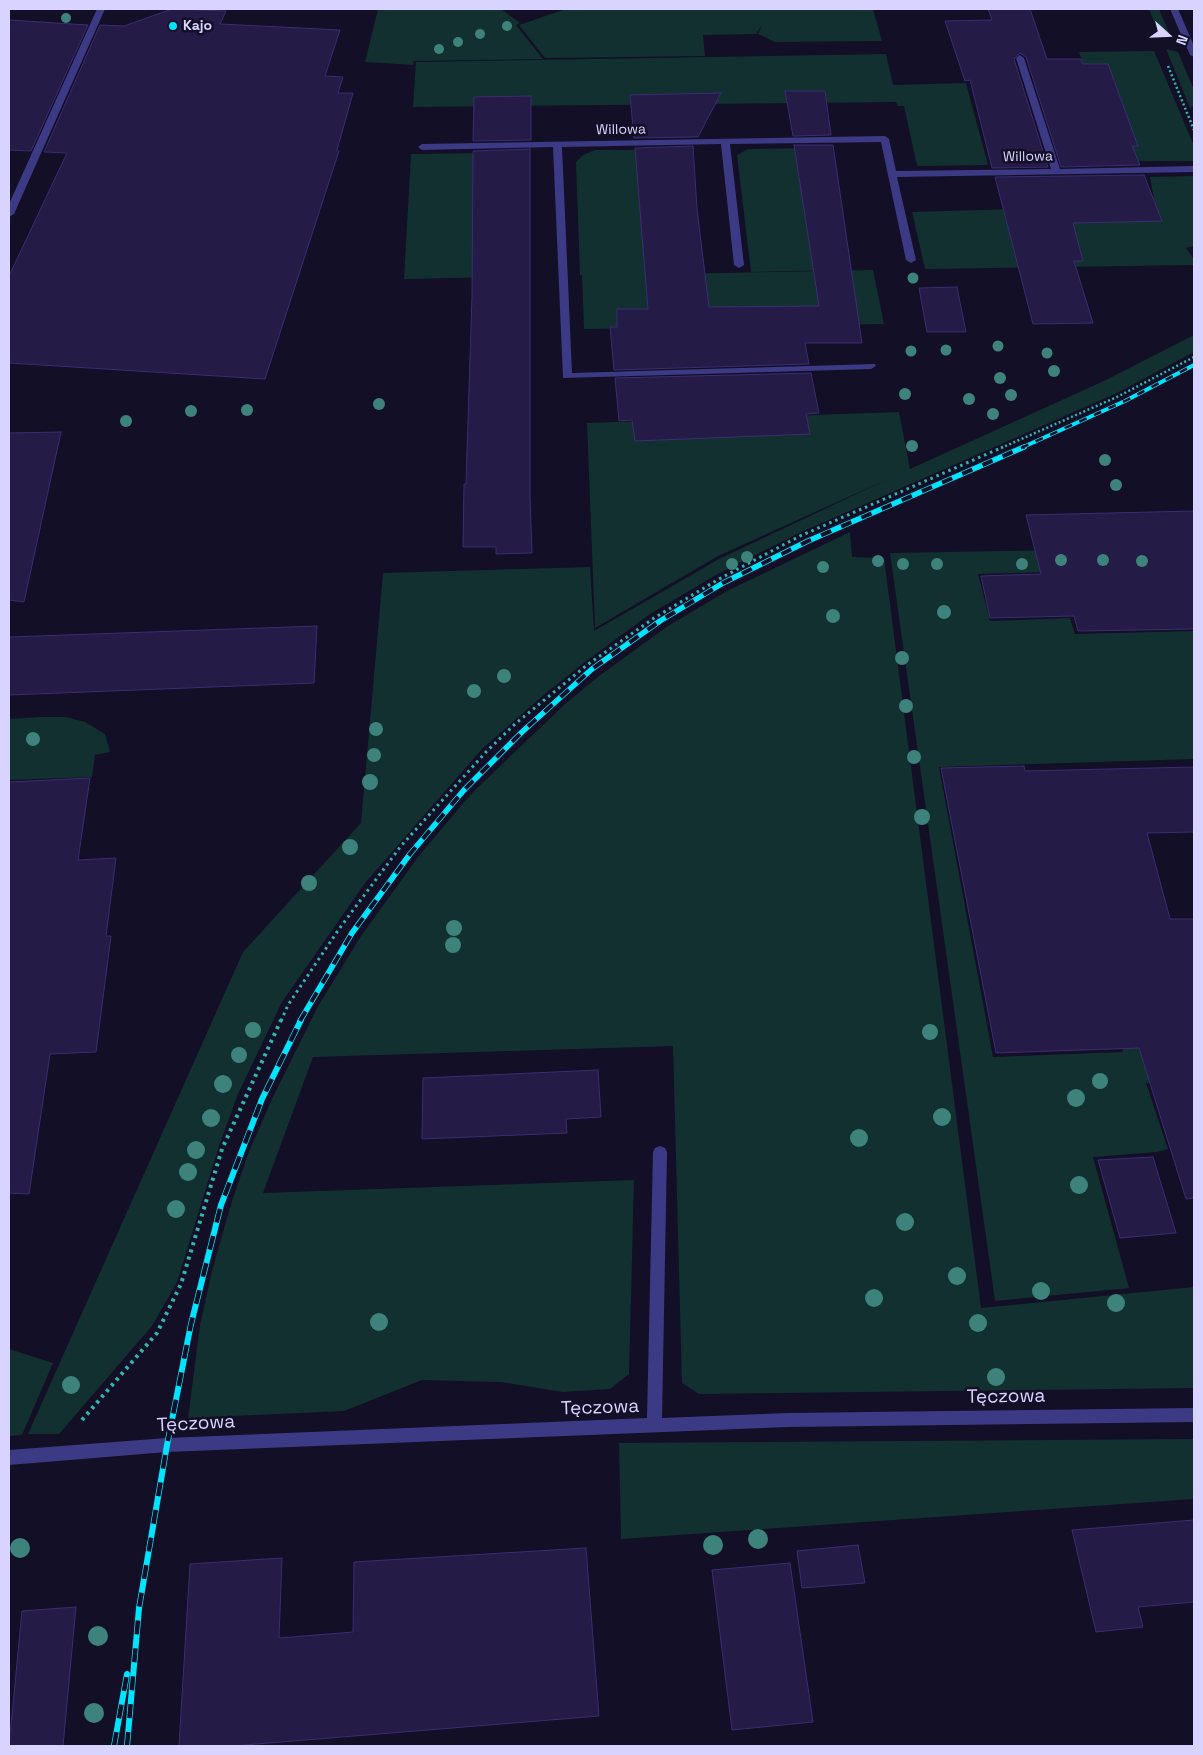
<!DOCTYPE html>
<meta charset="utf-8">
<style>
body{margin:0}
#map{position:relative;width:1203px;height:1755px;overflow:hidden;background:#130f26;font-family:"Space Grotesk",sans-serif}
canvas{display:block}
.frame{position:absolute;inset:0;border:10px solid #d9d4ff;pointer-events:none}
.north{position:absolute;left:1143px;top:10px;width:50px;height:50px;-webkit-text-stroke:4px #130f26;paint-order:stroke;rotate:110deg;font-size:14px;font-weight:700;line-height:20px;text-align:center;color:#d9d4ff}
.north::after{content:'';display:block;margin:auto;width:18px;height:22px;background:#d9d4ff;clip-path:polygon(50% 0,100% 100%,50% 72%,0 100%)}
</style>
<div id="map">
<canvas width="1203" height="1755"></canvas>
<div class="frame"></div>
<div class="north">N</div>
</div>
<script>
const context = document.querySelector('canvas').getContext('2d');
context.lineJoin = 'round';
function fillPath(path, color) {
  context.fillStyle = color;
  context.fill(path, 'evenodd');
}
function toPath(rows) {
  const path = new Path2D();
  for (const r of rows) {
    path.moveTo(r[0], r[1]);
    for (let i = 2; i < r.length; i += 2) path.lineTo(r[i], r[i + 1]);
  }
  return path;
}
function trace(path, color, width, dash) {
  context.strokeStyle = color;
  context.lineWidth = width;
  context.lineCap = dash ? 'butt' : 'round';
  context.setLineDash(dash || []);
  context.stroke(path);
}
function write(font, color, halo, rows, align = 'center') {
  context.font = font + ' "Space Grotesk",sans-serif';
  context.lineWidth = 5;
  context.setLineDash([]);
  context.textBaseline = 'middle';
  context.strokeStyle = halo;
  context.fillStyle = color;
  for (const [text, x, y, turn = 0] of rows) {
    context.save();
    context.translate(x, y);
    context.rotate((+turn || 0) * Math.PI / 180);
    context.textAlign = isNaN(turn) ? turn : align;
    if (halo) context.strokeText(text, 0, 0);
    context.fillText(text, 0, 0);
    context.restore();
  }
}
fillPath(toPath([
 [378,9,501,9,520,23,516,25,543,59,414,61,413,65,365,62],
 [566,9,873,9,882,41,775,42,758,34,762,25,756,34,703,35,705,56,545,58,519,25],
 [1149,9,1159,9,1169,33,1160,36],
 [1166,49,1178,52,1194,90,1194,106,1190,108],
 [1154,51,1194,146,1194,161,1118,161,1079,52],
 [886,54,893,85,966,83,988,165,917,166,904,106,898,106,896,102,413,107,416,62],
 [816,148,840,270,751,272,737,155,748,149],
 [595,150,656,150,669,274,873,270,884,324,584,329,582,275,580,275,576,162,583,155],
 [498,153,499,277,404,279,411,154],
 [1194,176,1194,246,1186,248,1194,259,1194,265,925,269,912,212,1155,205,1150,177],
 [1194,335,1194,352,1117,393,797,534,716,575,650,614,585,662,546,693,482,749,365,883,282,1002,238,1094,219,1146,177,1282,152,1326,59,1434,28,1434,243,952,361,823,383,573,590,567,594,631,719,559,888,479,718,556,595,628,587,423,899,412,910,469,1106,380],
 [1190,525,1194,525,1194,568,978,574,990,621,1070,618,1075,634,1194,631,1194,759,939,767,993,1057,1123,1052,1121,1039,1194,1036,1194,1079,1146,1083,1168,1149,1157,1152,1093,1157,1129,1288,995,1301,890,553,1177,548],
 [850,532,852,557,884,558,981,1308,1194,1287,1194,1388,699,1394,682,1383,673,1046,313,1057,263,1193,634,1180,629,1374,610,1389,563,1392,501,1382,422,1380,344,1411,188,1418,200,1325,212,1271,231,1204,248,1154,272,1099,317,1008,361,936,418,857,471,794,564,705,599,676,668,626,727,591],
 [40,717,66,717,85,722,105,734,110,752,95,755,92,777,9,780,9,719],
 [9,1349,53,1363,22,1435,9,1436],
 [1194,1439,1194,1499,621,1539,619,1443]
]), '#12302f');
const building = toPath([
 [172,9,226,11,220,24,340,30,325,76,343,77,338,93,353,93,337,150,339,151,265,379,9,363,9,276,67,153,44,152,100,25,124,26,172,9],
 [988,9,1030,9,1047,59,1081,59,1083,64,1108,64,1138,146,1132,146,1140,165,1061,167,1026,57,1020,53,1014,59,1048,167,992,168,970,80,965,81,945,21,992,20,988,9],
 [9,20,88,25,31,151,9,150,9,20],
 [785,91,825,91,831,135,793,136,785,91],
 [721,93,698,137,634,138,630,95,721,93],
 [531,96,531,140,473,141,474,97,531,96],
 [794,145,833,145,862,343,805,343,809,364,614,370,610,327,617,327,617,309,648,309,635,148,693,146,697,209,709,307,819,306,794,145],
 [530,149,530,497,532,553,496,554,496,547,463,547,464,484,466,484,472,296,473,151,530,149],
 [1144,175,1162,221,1073,223,1083,261,1074,261,1093,323,1033,324,995,177,1144,175],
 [957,287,966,332,927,332,919,288,957,287],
 [811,373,819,413,806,414,810,434,635,441,632,420,619,421,615,378,811,373],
 [61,432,24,602,9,600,9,433,61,432],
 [1194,511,1194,629,1078,631,1074,616,990,618,981,576,1041,574,1026,515,1194,511],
 [317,626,314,683,9,695,9,637,317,626],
 [1024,766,1025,771,1194,767,1194,832,1147,833,1170,919,1194,919,1194,1198,1186,1199,1139,1048,996,1053,941,768,1024,766],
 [90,778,78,860,116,858,106,936,111,936,96,1052,50,1054,29,1194,9,1193,9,782,90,778],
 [598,1070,601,1117,566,1119,567,1133,422,1139,423,1078,598,1070],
 [1153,1157,1176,1233,1120,1238,1098,1160,1153,1157],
 [1194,1520,1194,1602,1138,1607,1143,1627,1096,1632,1072,1530,1194,1520],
 [858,1545,865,1583,802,1588,797,1551,858,1545],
 [586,1548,599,1716,232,1746,179,1746,190,1564,282,1558,279,1638,353,1632,354,1562,586,1548],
 [790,1563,813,1722,732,1730,712,1570,790,1563],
 [76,1607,63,1746,9,1746,22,1611,76,1607]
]);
fillPath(building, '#241b47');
trace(building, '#3b2d73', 1);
trace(toPath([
 [1168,66,1194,130],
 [1001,448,1117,397,1194,357]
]), '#2fb8b0', 2.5, [2, 2.5]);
trace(toPath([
 [281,1021,288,1005,339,929,401,846,486,752,515,724,587,665,654,618,719,579,800,536,1003,447]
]), '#2fb8b0', 3, [2.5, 4]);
trace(toPath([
 [82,1420,157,1333,181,1284,222,1149,281,1020]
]), '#2fb8b0', 4, [3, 4.5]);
fillPath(toPath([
 [97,9,105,9,14,214,9,217,9,204,97,9],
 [1170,9,1178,9,1194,46,1194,57,1190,55,1170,9],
 [1020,55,1024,58,1060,169,1194,166,1194,172,897,177,916,260,911,263,906,260,881,142,730,144,744,265,739,268,734,265,721,144,562,147,572,373,875,364,876,366,871,369,563,378,553,147,422,150,418,147,422,144,885,136,889,139,896,171,1051,169,1016,58,1020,55],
 [660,1146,665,1148,667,1152,662,1418,788,1413,1194,1408,1194,1422,788,1427,167,1452,9,1465,9,1450,167,1438,647,1418,653,1152,655,1148,660,1146]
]), '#3d3a85');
const railFar2 = toPath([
 [1021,448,1125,401,1194,365]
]);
const railFar1 = toPath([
 [300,1021,352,933,410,854,464,790,522,732,592,669,660,621,723,583,808,541,1024,447]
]);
const rail = toPath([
 [114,1746,127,1674],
 [127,1746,139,1608,167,1445,191,1324,221,1205,262,1099,301,1020]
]);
trace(railFar2, '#00e5ff', 4);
trace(railFar1, '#00e5ff', 5.5);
trace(rail, '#00e5ff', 6);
trace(railFar2, '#130f26', 2.5, [8]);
trace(railFar1, '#130f26', 4, [11]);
trace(rail, '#130f26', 4.5, [14]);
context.fillStyle = '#3d827b';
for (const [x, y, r] of [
 [66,18,5],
 [507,26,5],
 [480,34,5],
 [458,42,5],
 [439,49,5],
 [913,278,5.5],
 [998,346,5.5],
 [946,350,5.5],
 [911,351,5.5],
 [1047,353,5.5],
 [1054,371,6],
 [1000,378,6],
 [905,394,6],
 [1011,395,6],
 [969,399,6],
 [379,404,6],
 [247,410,6],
 [191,411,6],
 [993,414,6],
 [126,421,6],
 [912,446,6],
 [1105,460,6],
 [1116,485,6],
 [747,557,6],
 [1061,560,6],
 [1103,560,6],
 [878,561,6],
 [1142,561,6],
 [732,564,6],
 [903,564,6],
 [937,564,6],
 [1022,564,6],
 [823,567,6],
 [944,612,7],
 [833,616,7],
 [902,658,7],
 [504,676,7],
 [474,691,7],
 [906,706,7],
 [376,729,7],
 [33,739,7],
 [374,755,7],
 [914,757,7],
 [370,782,8],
 [922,817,8],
 [350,847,8],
 [309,883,8],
 [454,928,8],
 [453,945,8],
 [253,1030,8],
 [930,1032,8],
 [239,1055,8],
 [1100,1081,8],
 [223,1084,9],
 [1076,1098,9],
 [942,1117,9],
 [211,1118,9],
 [859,1138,9],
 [196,1150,9],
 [188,1172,9],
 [1079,1185,9],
 [176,1209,9],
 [905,1222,9],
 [957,1276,9],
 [1041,1291,9],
 [874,1298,9],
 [1116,1303,9],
 [379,1322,9],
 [978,1323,9],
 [996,1377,9],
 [71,1385,9],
 [758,1539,10],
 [713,1545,10],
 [20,1548,10],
 [98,1636,10],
 [94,1713,10]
]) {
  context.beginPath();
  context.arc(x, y, r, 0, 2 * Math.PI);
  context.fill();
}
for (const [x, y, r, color] of [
 [173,26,5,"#00e5ff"]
]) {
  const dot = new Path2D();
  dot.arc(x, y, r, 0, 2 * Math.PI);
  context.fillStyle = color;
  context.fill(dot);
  trace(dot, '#130f26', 2);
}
write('bold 14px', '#d9d4ff', '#130f26', [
 ["Kajo",183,26]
], 'left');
write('14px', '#d9d4ff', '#130f26', [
 ["Willowa",621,130,-1],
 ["Willowa",1028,157,-1]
]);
write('19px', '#d9d4ff', '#130f26', [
 ["Tęczowa",1006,1397,-1],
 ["Tęczowa",600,1408,-2],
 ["Tęczowa",196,1424,-3]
]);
</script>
